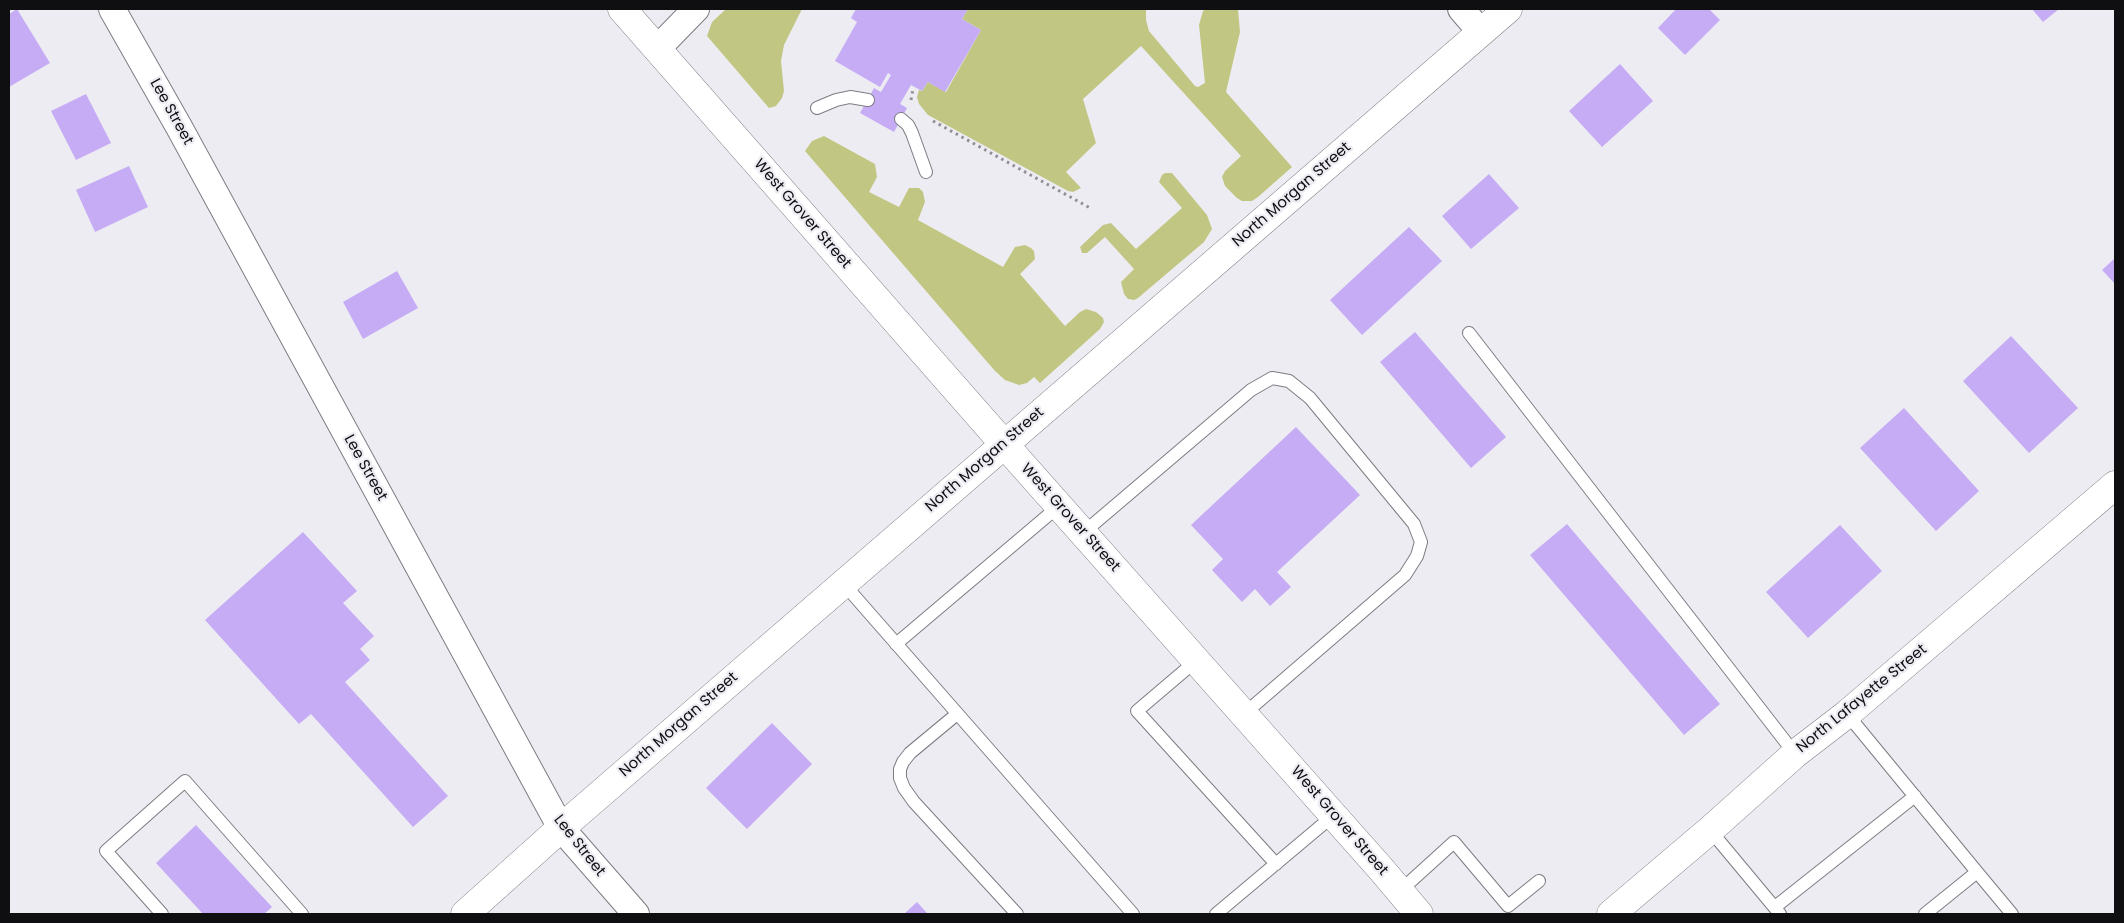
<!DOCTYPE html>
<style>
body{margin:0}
#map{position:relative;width:2124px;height:923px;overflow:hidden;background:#eeecf3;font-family:Poppins,sans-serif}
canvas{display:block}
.frame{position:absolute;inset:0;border:10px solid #0f0e11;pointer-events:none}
</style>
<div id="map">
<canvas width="2124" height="923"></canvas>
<div class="frame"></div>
</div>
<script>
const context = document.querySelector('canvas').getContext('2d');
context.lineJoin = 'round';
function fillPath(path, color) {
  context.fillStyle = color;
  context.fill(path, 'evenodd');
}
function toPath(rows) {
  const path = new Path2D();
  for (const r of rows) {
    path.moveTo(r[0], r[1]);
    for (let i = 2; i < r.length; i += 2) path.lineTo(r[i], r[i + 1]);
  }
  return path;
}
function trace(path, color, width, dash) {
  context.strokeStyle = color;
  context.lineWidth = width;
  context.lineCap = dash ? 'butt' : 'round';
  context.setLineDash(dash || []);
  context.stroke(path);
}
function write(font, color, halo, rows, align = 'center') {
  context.font = font + ' Poppins,sans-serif';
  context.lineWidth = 4.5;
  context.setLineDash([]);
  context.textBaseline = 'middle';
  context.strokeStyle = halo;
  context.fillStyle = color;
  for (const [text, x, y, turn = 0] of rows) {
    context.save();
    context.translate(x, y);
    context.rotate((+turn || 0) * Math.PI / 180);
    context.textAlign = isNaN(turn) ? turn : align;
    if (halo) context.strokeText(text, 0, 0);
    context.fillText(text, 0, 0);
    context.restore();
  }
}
fillPath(toPath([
 [726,9,802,9,784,45,781,61,784,91,782,98,776,106,769,108,707,36,712,22],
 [968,9,1146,9,1146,20,1149,31,1195,86,1198,87,1205,83,1199,25,1203,11,1206,9,1238,9,1240,32,1226,92,1292,167,1258,197,1252,201,1242,201,1237,198,1225,186,1222,177,1225,171,1241,156,1141,46,1083,99,1096,143,1066,172,1081,188,1073,192,1068,191,928,115,919,104,917,97,919,90,922,91,928,82,946,92,981,30,962,19],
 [824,136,875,164,877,177,869,192,899,207,909,188,919,188,923,192,925,202,918,220,1003,267,1015,247,1025,245,1031,248,1034,251,1035,259,1020,274,1065,326,1080,312,1086,309,1096,312,1103,318,1104,322,1100,329,1040,383,1034,377,1027,383,1019,385,1005,380,995,371,805,151,812,141],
 [1165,173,1172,173,1207,215,1212,229,1204,242,1138,298,1134,300,1128,299,1124,294,1121,282,1134,269,1105,237,1087,253,1082,253,1080,247,1103,225,1111,223,1136,249,1182,208,1159,182,1162,175]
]), '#c1c782');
fillPath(toPath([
 [17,9,50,63,9,87,9,14],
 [856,9,968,9,962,19,981,30,945,92,928,82,922,91,911,85,900,104,907,108,894,132,860,113,874,88,881,92,891,75,888,73,880,87,835,61,857,22,851,18],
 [1676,9,1709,9,1720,20,1685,55,1658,28],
 [2032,9,2059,9,2043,22],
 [1620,64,1653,101,1602,147,1569,111],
 [86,94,111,143,76,160,51,111],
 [129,166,148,207,95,232,76,190],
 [1489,174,1519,208,1471,249,1442,216],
 [1409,227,1442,261,1362,335,1330,300],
 [2115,258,2115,284,2102,270],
 [397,271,418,308,363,339,343,302],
 [1415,332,1506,437,1471,468,1380,362],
 [2011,336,2078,408,2029,453,1963,381],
 [1904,408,1979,491,1936,531,1860,448],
 [1296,427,1360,495,1277,572,1291,587,1270,606,1255,589,1242,602,1212,570,1223,559,1191,525],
 [1567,524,1720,704,1684,735,1530,555],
 [1840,525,1882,571,1808,638,1766,592],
 [303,532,357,591,343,603,374,636,360,649,370,660,345,682,448,796,413,827,311,714,299,724,205,620],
 [772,723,812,764,747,829,706,788],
 [196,825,272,907,264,914,203,914,156,863],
 [917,902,928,914,904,914]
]), '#c5acf4');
const lane = toPath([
 [817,108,836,100,850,97,868,100],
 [901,119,908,125,912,133,926,172],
 [1469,333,1795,754],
 [1083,533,1251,390,1272,378,1289,381,1310,398,1414,524,1421,542,1417,556,1405,575,1244,714],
 [843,583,1133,914],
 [896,644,1059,506],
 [1197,660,1137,711,1276,864],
 [957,714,910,753,903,762,900,769,900,778,904,788,914,802,1017,914],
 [1847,714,1977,872,1925,914],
 [1710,830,1780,914],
 [1977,872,2012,914],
 [1400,891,1454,842,1508,906,1539,881],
 [1775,907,1915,796],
 [162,914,106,851,185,781,302,914],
 [1216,914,1334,815]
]);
const street = toPath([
 [112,9,179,127,561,828,636,914],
 [1461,9,1481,32],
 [657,49,696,9]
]);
const secondary = toPath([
 [622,9,1004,444,1381,869,1419,914],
 [465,914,561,828,1508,9],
 [1611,914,1710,830,1795,754,1847,714,2115,485]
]);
trace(lane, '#7e7c83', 14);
trace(street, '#7e7c83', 28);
trace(secondary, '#7e7c83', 29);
trace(toPath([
 [911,100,913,89],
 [933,121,1092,209]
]), '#918f94', 3, [2.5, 4]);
trace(lane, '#fff', 12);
trace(street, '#fff', 26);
trace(secondary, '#fff', 28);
write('15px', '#0f0e11', '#eeecf3', [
 ["Lee Street",171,112,61],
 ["North Morgan Street",1292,195,-41],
 ["West Grover Street",802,214,49],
 ["North Morgan Street",985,460,-41],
 ["Lee Street",365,468,61],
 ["West Grover Street",1070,518,48],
 ["North Lafayette Street",1862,699,-39],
 ["North Morgan Street",679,725,-41],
 ["West Grover Street",1339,821,49],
 ["Lee Street",579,846,52]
]);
</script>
